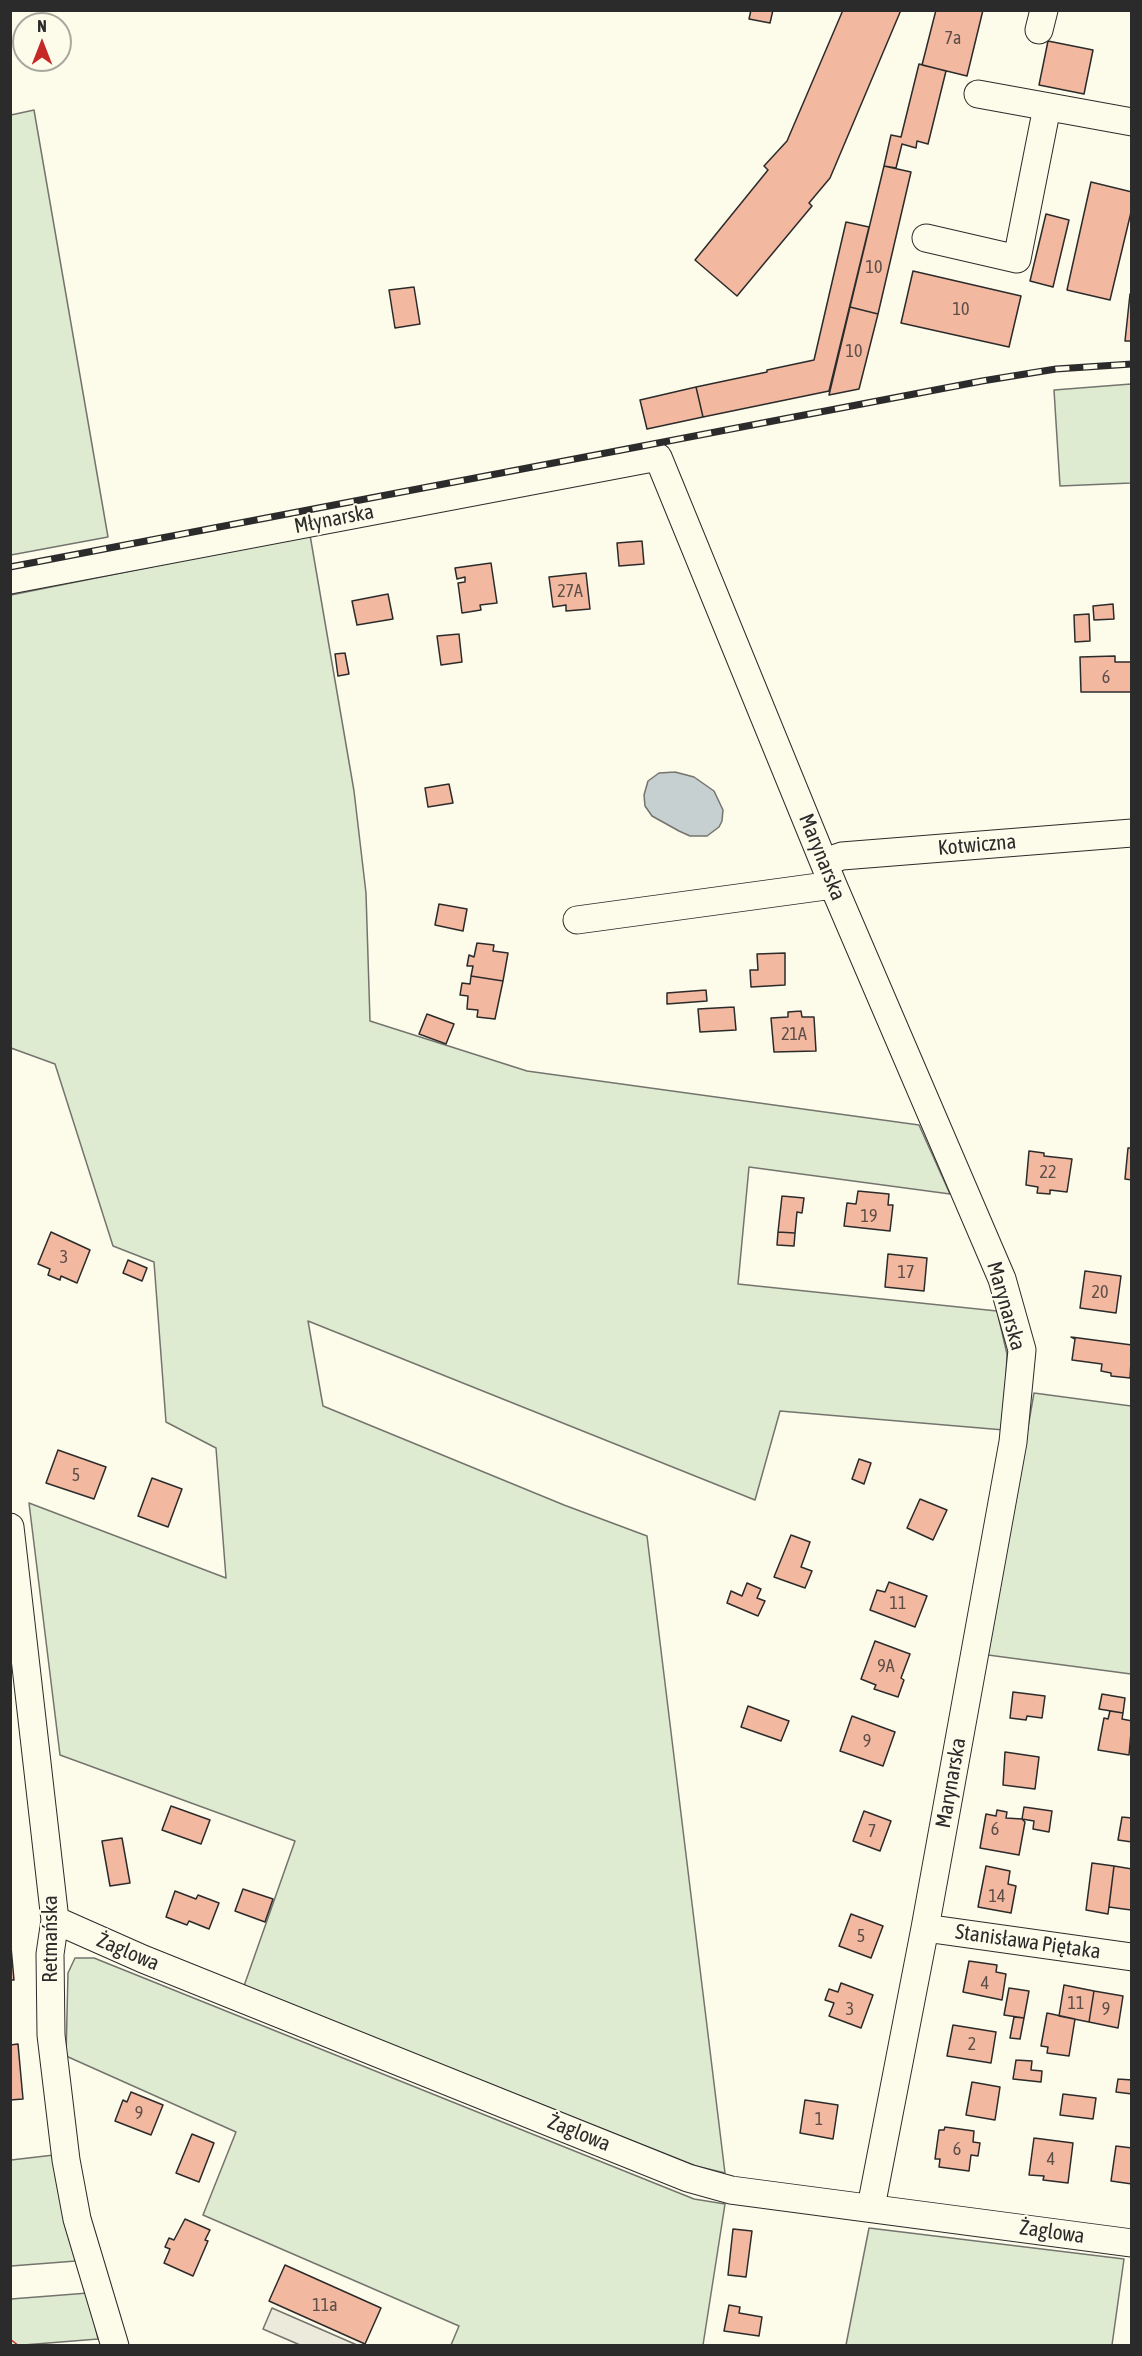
<!DOCTYPE html>
<meta charset="utf-8">
<style>
body{margin:0}
#map{position:relative;width:1142px;height:2356px;overflow:hidden;background:#fdfbea;font-family:"Asap Condensed",sans-serif}
canvas{display:block}
.frame{position:absolute;inset:0;border:12px solid #2b2b2b;pointer-events:none}
.north{position:absolute;left:12px;top:12px;width:60px;height:60px;box-sizing:border-box;background:#fdfbea;border:2px solid #a9a89e;border-radius:50%;rotate:0deg;font-size:16px;font-weight:700;line-height:24px;text-align:center;color:#2b2b2b}
.north::after{content:'';display:block;margin:auto;width:21px;height:27px;background:#c62828;clip-path:polygon(50% 0,100% 100%,50% 72%,0 100%)}
</style>
<div id="map">
<canvas width="1142" height="2356"></canvas>
<div class="frame"></div>
<div class="north">N</div>
</div>
<script>
const context = document.querySelector('canvas').getContext('2d');
context.lineJoin = 'round';
function fillPath(path, color) {
  context.fillStyle = color;
  context.fill(path, 'evenodd');
}
function toPath(rows) {
  const path = new Path2D();
  for (const r of rows) {
    path.moveTo(r[0], r[1]);
    for (let i = 2; i < r.length; i += 2) path.lineTo(r[i], r[i + 1]);
  }
  return path;
}
function trace(path, color, width, dash) {
  context.strokeStyle = color;
  context.lineWidth = width;
  context.lineCap = dash ? 'butt' : 'round';
  context.setLineDash(dash || []);
  context.stroke(path);
}
function write(font, color, halo, rows, align = 'center') {
  context.font = font + ' "Asap Condensed",sans-serif';
  context.lineWidth = 4.5;
  context.setLineDash([]);
  context.textBaseline = 'middle';
  context.strokeStyle = halo;
  context.fillStyle = color;
  for (const [text, x, y, turn = 0] of rows) {
    context.save();
    context.translate(x, y);
    context.rotate((+turn || 0) * Math.PI / 180);
    context.textAlign = isNaN(turn) ? turn : align;
    if (halo) context.strokeText(text, 0, 0);
    context.fillText(text, 0, 0);
    context.restore();
  }
}
const green = toPath([
 [34,110,108,537,11,555,11,115,34,110],
 [1131,384,1131,483,1060,486,1054,390,1131,384],
 [310,535,354,791,366,893,370,1021,527,1071,919,1125,950,1194,749,1167,738,1284,997,1311,1007,1354,1004,1430,780,1411,755,1500,308,1321,323,1406,564,1505,647,1536,725,2173,696,2166,244,1986,295,1841,60,1755,29,1503,226,1578,216,1448,166,1422,154,1262,113,1246,55,1064,11,1048,11,595,310,535],
 [1034,1393,1131,1406,1131,1674,988,1655,1034,1393],
 [75,1958,94,1958,694,2199,725,2204,703,2345,451,2345,459,2326,203,2215,236,2132,66,2056,68,1973,75,1958],
 [54,2155,76,2261,11,2266,11,2160,54,2155],
 [869,2228,1124,2259,1112,2345,846,2345,869,2228],
 [88,2293,98,2339,11,2346,11,2299,88,2293]
]);
fillPath(green, '#deebd1');
trace(green, '#74746e', 1.5);
const parking = toPath([
 [272,2308,357,2345,300,2345,263,2329,272,2308]
]);
fillPath(parking, '#eceadb');
trace(parking, '#74746e', 1.5);
const water = toPath([
 [675,772,694,777,714,791,723,810,722,821,719,827,707,836,690,836,679,831,652,816,645,806,644,795,648,781,659,773,675,772]
]);
fillPath(water, '#c7d0d0');
trace(water, '#74746e', 1.5);
const building = toPath([
 [751,10,773,10,770,23,749,19,751,10],
 [843,10,901,10,830,178,809,203,812,206,737,296,695,260,768,170,764,166,787,141,843,10],
 [936,10,983,10,967,76,922,65,936,10],
 [1048,41,1093,50,1084,94,1039,85,1048,41],
 [919,64,946,71,928,144,917,141,916,148,902,144,896,168,884,166,891,135,901,137,919,64],
 [884,166,911,172,878,314,850,307,884,166],
 [1091,182,1132,192,1132,208,1110,300,1067,290,1091,182],
 [1046,214,1069,220,1053,287,1030,281,1046,214],
 [846,222,869,227,829,391,703,417,696,387,767,372,767,370,814,360,846,222],
 [913,271,1021,296,1009,347,901,323,913,271],
 [414,287,420,324,395,328,389,290,414,287],
 [1130,294,1132,294,1132,341,1125,341,1130,294],
 [850,307,878,314,859,389,829,395,850,307],
 [696,387,703,417,647,429,640,400,696,387],
 [642,541,644,564,619,566,617,543,642,541],
 [491,563,497,603,480,605,481,610,462,613,458,583,465,582,465,577,457,579,455,568,491,563],
 [586,573,590,609,566,611,566,605,553,607,549,577,586,573],
 [388,594,393,619,357,625,352,601,388,594],
 [1113,604,1114,619,1094,620,1093,606,1113,604],
 [1089,614,1090,641,1075,642,1074,615,1089,614],
 [459,634,462,662,441,665,437,636,459,634],
 [345,653,349,674,338,676,335,654,345,653],
 [1115,656,1115,662,1131,662,1131,692,1081,692,1080,657,1115,656],
 [449,784,453,803,428,807,425,788,449,784],
 [439,904,467,909,463,931,435,925,439,904],
 [477,943,494,945,493,951,508,953,503,981,471,976,473,966,467,966,469,955,474,957,477,943],
 [785,953,785,985,751,987,750,970,758,970,757,954,785,953],
 [471,976,503,981,495,1019,477,1017,478,1010,467,1009,468,996,460,995,462,983,470,984,471,976],
 [706,990,707,1001,667,1004,667,993,706,990],
 [734,1007,736,1030,700,1032,698,1009,734,1007],
 [801,1011,802,1017,814,1017,816,1051,774,1052,771,1018,788,1017,788,1012,801,1011],
 [427,1014,454,1024,446,1044,419,1034,427,1014],
 [1128,1148,1132,1148,1132,1180,1125,1179,1128,1148],
 [1029,1151,1044,1153,1044,1156,1072,1159,1067,1192,1050,1190,1050,1194,1037,1193,1038,1187,1026,1185,1029,1151],
 [858,1191,889,1194,888,1205,893,1205,890,1231,844,1226,847,1203,856,1204,858,1191],
 [782,1196,804,1198,802,1213,797,1212,795,1233,778,1232,782,1196],
 [51,1232,90,1250,77,1283,61,1276,60,1280,48,1275,50,1269,38,1264,51,1232],
 [778,1232,795,1233,794,1246,777,1245,778,1232],
 [888,1254,927,1258,924,1291,885,1287,888,1254],
 [128,1260,147,1268,142,1281,123,1273,128,1260],
 [1085,1271,1121,1276,1116,1313,1080,1308,1085,1271],
 [1071,1337,1132,1345,1130,1378,1111,1376,1111,1373,1101,1371,1102,1364,1072,1360,1075,1339,1071,1337],
 [58,1450,106,1467,94,1499,46,1483,58,1450],
 [859,1459,871,1463,864,1484,852,1479,859,1459],
 [152,1478,182,1489,168,1527,138,1516,152,1478],
 [920,1499,947,1510,933,1540,907,1528,920,1499],
 [791,1535,810,1542,801,1567,812,1571,805,1588,774,1577,791,1535],
 [889,1582,927,1596,915,1627,870,1610,877,1590,885,1592,889,1582],
 [747,1583,761,1589,757,1598,765,1601,758,1616,727,1603,731,1591,742,1596,747,1583],
 [875,1641,910,1654,901,1678,904,1680,898,1697,874,1689,876,1685,861,1679,875,1641],
 [1013,1692,1045,1696,1042,1718,1027,1716,1026,1720,1010,1718,1013,1692],
 [1102,1694,1125,1698,1123,1713,1099,1709,1102,1694],
 [748,1706,789,1721,781,1741,741,1727,748,1706],
 [1110,1711,1123,1713,1122,1719,1132,1721,1129,1755,1098,1750,1104,1718,1108,1719,1110,1711],
 [852,1716,895,1732,883,1766,840,1751,852,1716],
 [1005,1752,1039,1757,1035,1789,1003,1785,1005,1752],
 [171,1806,210,1820,201,1844,162,1830,171,1806],
 [1024,1807,1052,1811,1049,1832,1033,1829,1034,1821,1022,1819,1024,1807],
 [997,1810,1007,1812,1006,1818,1022,1819,1025,1822,1019,1855,980,1848,986,1814,996,1816,997,1810],
 [864,1811,891,1821,880,1851,853,1841,864,1811],
 [1122,1817,1132,1818,1132,1842,1118,1840,1122,1817],
 [122,1838,130,1883,110,1886,102,1841,122,1838],
 [1092,1863,1114,1866,1108,1914,1086,1910,1092,1863],
 [986,1866,1010,1871,1008,1884,1016,1886,1011,1913,978,1907,986,1866],
 [1114,1866,1132,1869,1131,1910,1109,1907,1114,1866],
 [243,1889,273,1899,265,1922,235,1911,243,1889],
 [175,1891,196,1899,198,1895,219,1903,209,1929,189,1921,187,1925,166,1917,175,1891],
 [851,1914,883,1926,871,1958,839,1946,851,1914],
 [11,1947,14,1980,10,1980,10,1948,11,1947],
 [969,1961,997,1965,996,1972,1006,1974,1002,2000,963,1992,969,1961],
 [841,1983,873,1995,861,2028,829,2016,834,2003,825,2000,829,1989,838,1992,841,1983],
 [1064,1985,1094,1991,1089,2022,1059,2016,1064,1985],
 [1009,1988,1029,1991,1024,2018,1004,2015,1009,1988],
 [1094,1991,1123,1996,1118,2028,1089,2022,1094,1991],
 [1047,2013,1075,2019,1069,2056,1047,2053,1048,2047,1041,2046,1047,2013],
 [1014,2017,1024,2018,1020,2039,1010,2038,1014,2017],
 [953,2025,996,2032,991,2063,947,2056,953,2025],
 [18,2044,23,2099,10,2100,10,2045,18,2044],
 [1016,2060,1032,2061,1031,2070,1042,2071,1041,2082,1013,2079,1016,2060],
 [1118,2079,1132,2080,1132,2094,1116,2092,1118,2079],
 [972,2082,1000,2087,995,2120,966,2115,972,2082],
 [131,2092,163,2105,151,2135,115,2121,123,2100,127,2102,131,2092],
 [1063,2094,1096,2098,1093,2119,1060,2115,1063,2094],
 [805,2100,838,2105,833,2139,800,2133,805,2100],
 [945,2127,974,2131,973,2142,980,2143,978,2156,971,2155,969,2171,939,2167,940,2159,935,2159,939,2130,944,2130,945,2127],
 [192,2134,214,2143,199,2182,176,2173,192,2134],
 [1034,2138,1073,2143,1068,2183,1043,2180,1044,2176,1029,2175,1034,2138],
 [1116,2146,1132,2148,1132,2184,1111,2181,1116,2146],
 [185,2219,210,2230,205,2240,208,2241,193,2276,164,2263,170,2249,165,2247,169,2238,174,2240,185,2219],
 [733,2229,752,2231,746,2277,728,2275,733,2229],
 [285,2265,381,2308,365,2344,269,2301,285,2265],
 [729,2305,740,2307,739,2313,762,2317,759,2336,724,2331,729,2305]
]);
fillPath(building, '#f2b8a0');
trace(building, '#2b2b2b', 1.5);
const minor = toPath([
 [1039,30,1044,10],
 [978,94,1132,122],
 [926,238,1017,259,1047,107],
 [10,580,658,457,833,885,1002,1279,1022,1350,1013,1442,925,1928,871,2207],
 [824,862,842,856,1132,833],
 [577,920,833,885],
 [10,1527,55,1920,50,1954,51,2035,66,2160,77,2219,115,2346],
 [55,1920,143,1959,688,2178,731,2190,1132,2243],
 [925,1928,1132,1957]
]);
trace(minor, '#2b2b2b', 29);
trace(minor, '#fdfbea', 27);
const rail = toPath([
 [10,567,982,381,1056,369,1132,364]
]);
trace(rail, '#2b2b2b', 7);
trace(rail, '#fdfbea', 4.5, [14]);
trace(toPath([
 [10,2339,19,2346]
]), '#c62828', 1.5, [21, 4.5, 3, 4.5]);
write('18px', '#5d4e48', null, [
 ["7a",953,38],
 ["10",874,267],
 ["10",961,309],
 ["10",854,351],
 ["27A",570,591],
 ["6",1106,677],
 ["21A",794,1034],
 ["22",1048,1172],
 ["19",869,1216],
 ["3",64,1257],
 ["17",906,1272],
 ["20",1100,1292],
 ["5",76,1475],
 ["11",898,1603],
 ["9A",886,1666],
 ["9",867,1741],
 ["6",995,1829],
 ["7",872,1831],
 ["14",997,1896],
 ["5",861,1936],
 ["4",985,1983],
 ["11",1076,2003],
 ["3",850,2009],
 ["9",1106,2009],
 ["2",972,2044],
 ["9",139,2113],
 ["1",819,2119],
 ["6",957,2149],
 ["4",1051,2159],
 ["11a",325,2305]
]);
write('21px', '#2b2b2b', '#fdfbea', [
 ["Młynarska",334,519,-11],
 ["Kotwiczna",977,845,-5],
 ["Marynarska",822,857,68],
 ["Marynarska",1006,1306,74],
 ["Marynarska",951,1783,-80],
 ["Retmańska",50,1939,-90],
 ["Stanisława Piętaka",1028,1942,8],
 ["Żaglowa",128,1952,23],
 ["Żaglowa",579,2133,22],
 ["Żaglowa",1052,2232,8]
]);
</script>
